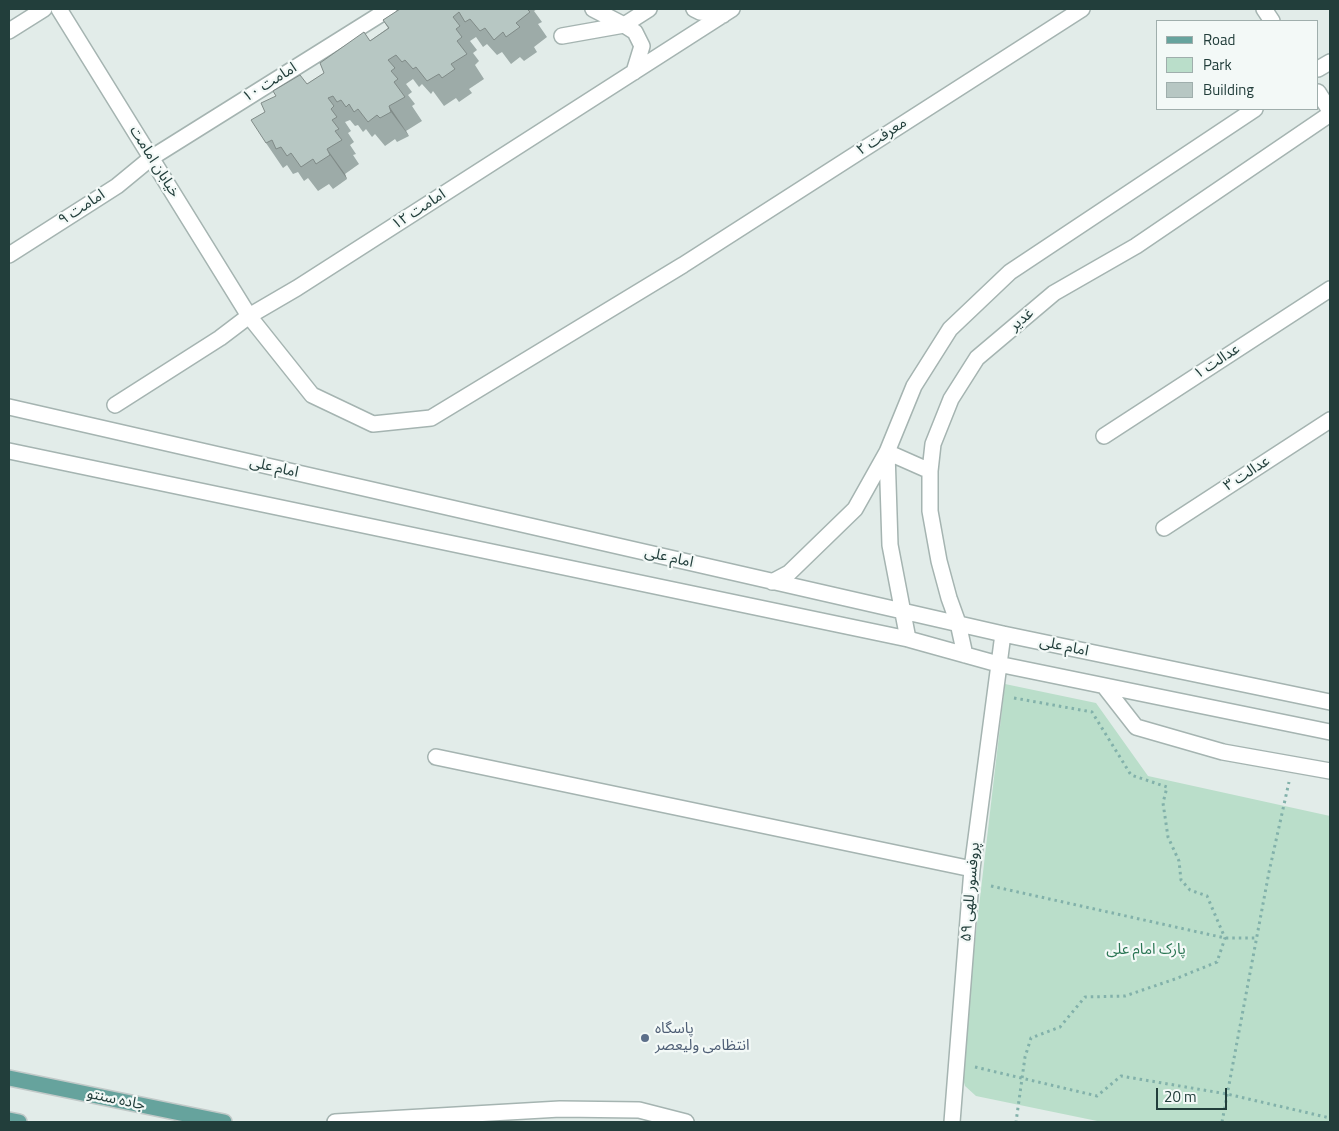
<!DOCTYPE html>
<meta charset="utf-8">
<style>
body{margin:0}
#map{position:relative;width:1339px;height:1131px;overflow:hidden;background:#e2ece9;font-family:"Titillium Web",sans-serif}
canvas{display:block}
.frame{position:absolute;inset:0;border:10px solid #223e3b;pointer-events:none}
.legend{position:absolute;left:1156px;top:20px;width:162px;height:90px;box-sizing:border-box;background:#f3f9f7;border:1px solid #9faeac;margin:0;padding:6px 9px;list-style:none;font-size:15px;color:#223e3b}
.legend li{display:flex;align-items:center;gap:10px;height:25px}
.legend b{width:25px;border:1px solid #9faeac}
.scale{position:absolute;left:1156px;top:1088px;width:71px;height:22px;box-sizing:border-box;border:2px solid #223e3b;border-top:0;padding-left:6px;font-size:15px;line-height:18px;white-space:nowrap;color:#223e3b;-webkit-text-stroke:4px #f3f9f7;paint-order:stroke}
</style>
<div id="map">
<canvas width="1339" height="1131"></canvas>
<div class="frame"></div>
<ul class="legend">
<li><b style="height:6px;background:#66a39d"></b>Road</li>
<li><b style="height:14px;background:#badeca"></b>Park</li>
<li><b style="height:14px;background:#b7c7c3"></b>Building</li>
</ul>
<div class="scale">20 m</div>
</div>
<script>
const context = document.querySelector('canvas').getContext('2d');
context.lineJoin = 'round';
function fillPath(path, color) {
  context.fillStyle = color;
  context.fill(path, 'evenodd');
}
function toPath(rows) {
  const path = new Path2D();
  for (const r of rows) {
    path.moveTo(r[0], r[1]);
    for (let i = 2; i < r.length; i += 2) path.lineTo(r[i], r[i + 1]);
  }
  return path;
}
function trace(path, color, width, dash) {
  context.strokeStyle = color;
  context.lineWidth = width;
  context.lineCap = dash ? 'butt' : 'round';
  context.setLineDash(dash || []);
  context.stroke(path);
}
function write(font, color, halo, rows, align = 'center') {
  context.font = font + ' "Titillium Web","Noto Sans Arabic",sans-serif';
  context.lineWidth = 4.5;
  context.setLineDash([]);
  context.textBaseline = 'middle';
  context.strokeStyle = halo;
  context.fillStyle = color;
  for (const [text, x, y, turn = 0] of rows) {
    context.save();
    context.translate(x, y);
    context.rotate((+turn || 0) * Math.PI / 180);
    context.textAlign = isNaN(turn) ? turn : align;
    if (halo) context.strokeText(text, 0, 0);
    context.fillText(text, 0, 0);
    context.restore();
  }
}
fillPath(toPath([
 [1005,684,1096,703,1148,776,1330,816,1330,1122,1102,1122,976,1096,965,1086,960,1069]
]), '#badeca');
const minor = toPath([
 [59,9,249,316,312,395,373,424,431,418,683,265,1082,9],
 [593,9,624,25,635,32,642,46,634,72],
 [694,9,700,12,723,15],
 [1264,9,1272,21],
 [9,31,44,9],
 [562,36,624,25,649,9],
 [1318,69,1330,62],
 [1318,92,1330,111],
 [9,255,117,186,151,158,389,9],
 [115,405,220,338,249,316,297,288,732,9],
 [9,407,1003,634,1330,702],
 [1104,436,1330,289],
 [9,451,908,639,998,664,1330,732],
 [1164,528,1330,420],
 [772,582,789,573,855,509,887,452,914,386,950,329,1010,272,1255,109],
 [908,639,890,545,887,452,930,471],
 [965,655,958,623,949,598,939,561,930,511,930,471,933,444,951,399,977,358,1054,293,1136,246,1330,114],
 [1104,686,1136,727,1223,752,1330,771],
 [436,757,972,869],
 [335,1122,560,1109,639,1110,686,1122],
 [952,1122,972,869,1003,634]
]);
const major = toPath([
 [9,1078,224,1122],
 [9,1120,19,1122]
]);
trace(minor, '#a5b4b1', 18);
trace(major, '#c1c9c8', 18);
trace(toPath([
 [1014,698,1092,712,1131,775,1167,787,1163,803,1168,837,1179,861,1181,880,1190,890,1207,896,1225,938,1217,962,1175,979,1125,996,1085,997,1060,1027,1031,1038,1025,1057,1016,1122],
 [991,886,1225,938,1257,938],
 [975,1067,1097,1096,1121,1076,1227,1094,1330,1118],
 [1222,1122,1269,872,1289,782]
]), '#82b1aa', 3, [2.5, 4]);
trace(minor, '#fff', 15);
trace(major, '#66a39d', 15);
fillPath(toPath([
 [400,9,537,9,534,11,542,22,538,24,547,37,534,47,537,52,524,61,520,57,511,64,502,52,497,55,487,44,483,47,476,37,470,41,477,50,473,53,479,61,475,65,484,79,469,89,472,93,459,102,456,98,444,106,433,91,431,94,422,84,419,87,413,79,406,84,412,92,408,95,415,104,412,106,422,121,406,131,409,136,397,142,395,139,385,146,375,134,372,137,366,129,363,132,358,125,355,126,350,120,345,122,351,131,348,133,354,142,350,145,356,154,353,155,359,164,345,174,347,179,333,189,329,184,318,191,308,178,304,181,298,172,293,174,287,165,283,168,266,143,265,112,307,84,324,73,388,28,383,20]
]), '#9daba8');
fillPath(toPath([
 [389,106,406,131,409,136,391,112],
 [327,149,345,174,347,179,330,155]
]), '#808b88');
const building = toPath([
 [400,9,527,9,530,12,516,23,520,27,506,37,503,32,494,40,485,28,480,31,470,19,465,22,459,12,453,17,460,26,456,29,462,37,457,41,467,54,451,64,455,69,442,78,439,74,427,81,416,67,413,69,405,60,402,62,396,55,388,60,395,68,391,71,398,79,394,82,405,97,389,106,391,112,380,118,377,115,368,122,358,109,354,112,349,104,346,107,341,100,337,102,333,96,328,98,334,106,331,109,337,117,332,120,339,129,335,131,342,140,327,149,330,155,316,164,313,159,301,167,291,153,287,156,281,147,276,149,272,140,266,143,251,120,265,112,261,103,276,96,273,91,300,75,307,84,324,73,320,63,364,32,370,41,389,28,383,20,400,9]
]);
fillPath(building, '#b7c7c3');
trace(building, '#808b88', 1);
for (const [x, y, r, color] of [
 [645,1038,5,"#5c6f8a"]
]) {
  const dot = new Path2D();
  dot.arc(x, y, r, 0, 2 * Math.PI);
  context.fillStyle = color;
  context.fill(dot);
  trace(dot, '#f3f9f7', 2);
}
write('15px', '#223e3b', '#f3f9f7', [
 ["امامت ۱۰",270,83,-32],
 ["معرفت ۲",882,137,-33],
 ["خیابان امامت",154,162,58],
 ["امامت ۹",82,208,-33],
 ["امامت ۱۲",419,210,-33],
 ["غدیر",1022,320,-40],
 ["عدالت ۱",1217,362,-33],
 ["امام علی",274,468,13],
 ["عدالت ۳",1247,474,-33],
 ["امام علی",669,558,13],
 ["امام علی",1064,647,12],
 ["پروفسور للهی ۵۹",971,892,-85],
 ["جاده سنتو",116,1100,12]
]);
write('15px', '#2b7654', '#f3f9f7', [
 ["پارک امام علی",1146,950]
]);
write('15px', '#4e5e75', '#f3f9f7', [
 ["پاسگاه",655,1029],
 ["انتظامی ولیعصر",655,1046]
], 'left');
</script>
